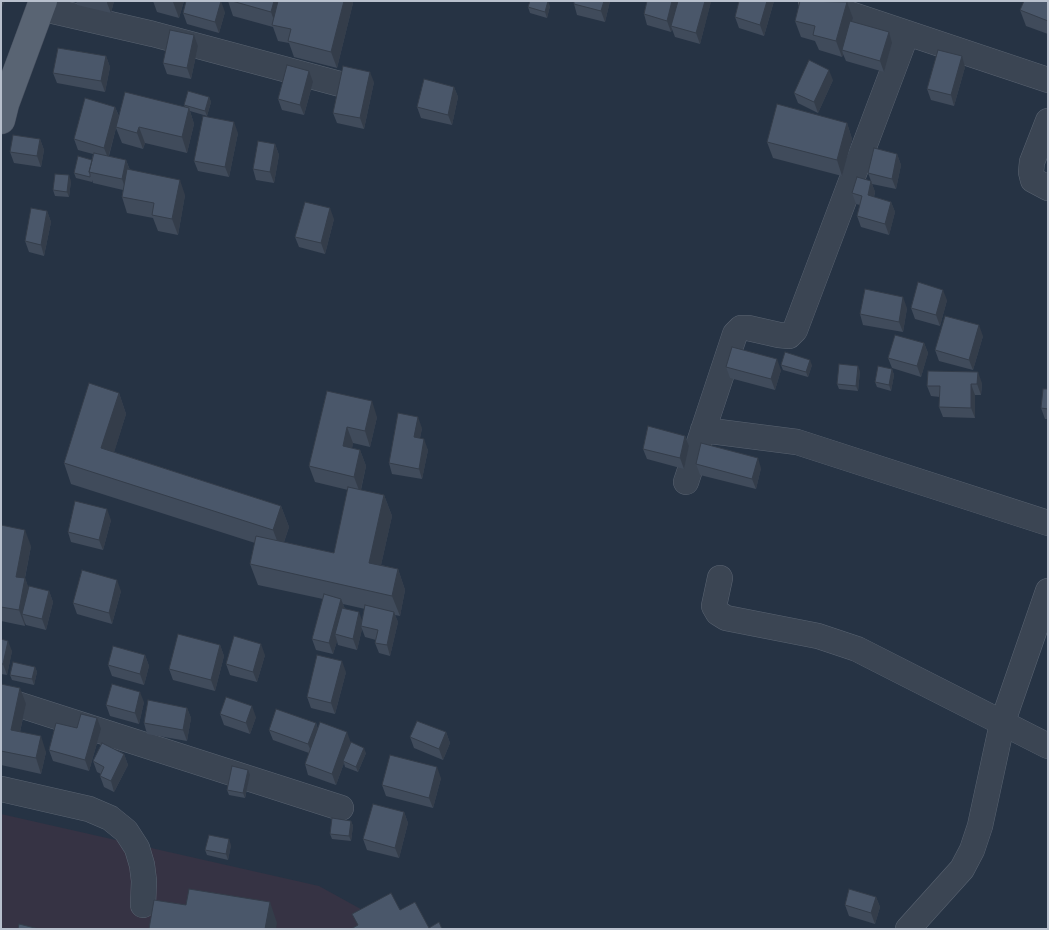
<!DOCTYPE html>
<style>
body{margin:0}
#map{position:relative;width:1049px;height:930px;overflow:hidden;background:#263344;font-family:"Roboto Condensed",sans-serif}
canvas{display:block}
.frame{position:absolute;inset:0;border:2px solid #b8c0cd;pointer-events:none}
</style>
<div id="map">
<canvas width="1049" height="930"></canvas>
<div class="frame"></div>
</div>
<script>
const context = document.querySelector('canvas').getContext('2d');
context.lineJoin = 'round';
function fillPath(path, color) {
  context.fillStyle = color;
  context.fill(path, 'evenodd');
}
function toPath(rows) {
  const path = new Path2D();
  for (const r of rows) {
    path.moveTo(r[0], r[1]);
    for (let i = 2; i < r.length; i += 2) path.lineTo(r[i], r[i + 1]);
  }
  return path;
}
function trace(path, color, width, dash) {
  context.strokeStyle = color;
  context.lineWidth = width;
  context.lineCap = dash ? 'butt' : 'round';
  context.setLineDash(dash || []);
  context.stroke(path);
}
fillPath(toPath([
 [1,814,319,886,397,929,1,929]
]), '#363344');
const minor = toPath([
 [811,1,1048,80],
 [40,8,153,34,340,84],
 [1048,121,1032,162,1031,172,1033,180,1048,188],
 [703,430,797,442,1048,523],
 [686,482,735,334,741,328,748,328,779,335,789,336,795,330,907,33],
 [720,578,714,606,718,613,726,618,818,636,857,649,1048,746],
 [1,699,341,808],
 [1,789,89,809,110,818,126,831,137,848,142,865,144,881,143,905],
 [908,929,962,869,972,850,980,826,1002,724,1048,591]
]);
const major = toPath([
 [1,120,5,104,43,1]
]);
trace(minor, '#596371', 26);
trace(major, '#454e5d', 29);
trace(minor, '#3b4553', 25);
trace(major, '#596473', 28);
fillPath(toPath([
 [76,1,114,1,111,13,77,5],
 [153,1,184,1,179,18,157,12],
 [228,1,352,1,353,3,337,68,294,57,289,43,278,41,273,27,233,16],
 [610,1,605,22,577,15,574,4],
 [647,1,711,1,700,44,675,37,672,29,671,32,647,25,644,14],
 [739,1,774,1,764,36,739,28,735,17],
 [1048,1,1048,34,1026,26,1020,10],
 [847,2,853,18,852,22,892,43,884,72,846,61,843,54,842,57,819,50,815,41,801,37,795,21],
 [550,6,547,18,530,13,528,7],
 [225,12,219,33,187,24,183,13],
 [194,35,198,46,191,79,167,74,163,63],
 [106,56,110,67,105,92,57,83,53,73],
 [965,67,954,106,931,100,927,89],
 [833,80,818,113,798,103,794,93],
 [313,82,304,115,282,110,278,99],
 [374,82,364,129,337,123,333,113],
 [454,87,458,97,452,125,421,118,417,107],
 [209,97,211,102,207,116,190,111,194,124,187,153,145,143,143,149,122,143,116,128,109,156,126,160,130,170,185,195,178,235,158,231,153,218,127,213,122,197,123,190,93,183,92,180,92,182,76,178,74,173,92,160,93,154,78,150,74,139,115,107,119,116,185,107,184,105],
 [847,123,852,139,842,176,773,158,767,142],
 [238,133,229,177,198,171,194,161],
 [40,139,44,150,41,167,14,163,10,152],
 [275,144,279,155,274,183,256,180,253,169],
 [897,154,901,165,896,189,872,184,875,192,874,197,891,202,895,212,889,235,861,227,857,216,860,205,856,204,852,193,871,181,868,173],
 [71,181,69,197,55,196,53,190],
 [47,211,51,222,44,256,29,252,25,241],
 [334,219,325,254,299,247,295,237],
 [947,300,940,326,915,319,911,308],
 [907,308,903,332,863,325,860,314],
 [983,336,973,370,939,361,935,350],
 [924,343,928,353,921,377,892,368,888,358],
 [781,365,812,365,808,377,783,370],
 [726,367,781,370,775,390,730,378],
 [892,369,894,375,891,391,877,387,875,382],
 [860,371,858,391,839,389,837,384],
 [982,383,981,395,975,395,975,418,943,417,939,407,940,397,931,396,927,386],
 [1048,389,1048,419,1045,419,1041,408],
 [327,391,377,417,370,447,353,443,352,448,360,450,366,466,361,490,384,495,392,516,381,565,398,569,405,590,400,616,395,615,398,622,390,656,379,653,375,643,376,640,365,637,362,629,357,650,338,645,337,641,333,654,316,650,312,639,323,599,258,585,250,564,255,543,71,484,64,463,119,393,126,414,114,452,281,506,289,527,284,542,334,553,348,490,315,482,309,466],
 [343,604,365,609,362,620,345,609],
 [422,428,420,438,428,450,422,479,392,474,389,463],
 [685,436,689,446,684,469,647,459,643,449],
 [696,464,761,468,756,489,700,475],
 [111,520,103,550,71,542,68,532],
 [1,525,31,546,25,578,28,587,49,591,53,602,46,630,26,625,25,623,25,626,1,621],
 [121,591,112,624,77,614,73,603],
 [1,639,12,651,7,675,1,674],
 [220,645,224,656,215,691,173,680,169,669],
 [145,655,149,666,144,685,112,676,108,665],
 [265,655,257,682,230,675,226,664],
 [35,667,37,672,34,685,12,680,10,675],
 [346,672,335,714,311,708,307,697],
 [1,684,26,704,20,732,46,752,41,774,1,765],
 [144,702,139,724,110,716,106,705],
 [187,708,191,718,187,741,147,734,144,723],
 [220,714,256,717,250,734,224,725],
 [316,723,318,729,351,743,366,753,358,772,345,767,344,763,336,785,308,775,305,764,309,753,273,740,269,730],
 [77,728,101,729,89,771,53,761,49,750],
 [446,732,450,743,443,760,414,748,410,737],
 [124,754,128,765,114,792,104,787,100,776,101,774,97,772,93,761],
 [250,775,245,798,229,795,227,790],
 [441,778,433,808,386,796,382,785],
 [404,812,408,823,399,858,367,850,363,839],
 [351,821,353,826,351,841,332,839,330,834],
 [231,845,228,860,207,855,205,850],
 [876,897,880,907,875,924,849,916,845,905]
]), '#404b5b');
fillPath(toPath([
 [1,1,5,1,1,10],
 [107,1,114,1,111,13,107,3],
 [174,1,184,1,179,18,173,2],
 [221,1,225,12,219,33,215,22],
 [274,1,284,1,276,26,271,12],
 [344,1,352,1,353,3,337,68,331,52],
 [548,1,550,6,547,18,545,12],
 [604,1,610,1,605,22,601,11],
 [672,1,679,1,671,26,672,29,671,32,667,21],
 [705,1,711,1,711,2,700,44,696,33],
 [767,1,774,1,764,36,760,25],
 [847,2,853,18,844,51,842,50,843,54,842,57,836,41],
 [889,32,892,43,884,72,880,61],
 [194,35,198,46,191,79,187,68],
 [106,56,110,67,105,92,101,81],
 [962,56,965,67,954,106,951,95],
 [829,70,833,80,818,113,814,102],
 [309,71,313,82,304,115,300,105],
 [370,72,374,82,364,129,360,118],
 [454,87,458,97,452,125,448,115],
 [209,97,211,102,207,116,205,111],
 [115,107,119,117,108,158,104,148],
 [189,108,194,124,187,153,182,137],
 [234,122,238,133,229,177,225,167],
 [847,123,852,139,842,176,837,160],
 [139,127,145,143,143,149,137,133],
 [40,139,44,150,41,167,37,156],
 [275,144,279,155,274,183,270,172],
 [897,154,901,165,896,189,892,179],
 [126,160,130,171,126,190,122,179],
 [69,175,71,181,69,197,67,192],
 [180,180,185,195,178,235,172,219],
 [871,181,875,192,871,206,868,195],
 [891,202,895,212,889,235,885,224],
 [330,208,334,219,325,254,321,243],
 [47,211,51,222,44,256,41,245],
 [943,290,947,300,940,326,936,315],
 [903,297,907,308,903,332,899,322],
 [979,325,983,336,973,370,969,360],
 [924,343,928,353,921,377,917,366],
 [777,359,781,370,775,390,771,379],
 [810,360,812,365,808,377,806,372],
 [858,366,860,371,858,391,856,386],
 [892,369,894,375,891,391,889,385],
 [978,372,982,383,981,395,977,384],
 [971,384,975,395,975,418,971,408],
 [119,393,126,414,109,469,101,448],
 [372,401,377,417,370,447,365,431],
 [418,417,422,428,418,448,414,437],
 [347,427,353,443,349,462,343,446],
 [685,436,689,446,684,469,680,458],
 [424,439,428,450,422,479,419,469],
 [360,450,366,466,360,493,354,477],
 [758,458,761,468,756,489,752,479],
 [384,495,392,516,377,583,369,563],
 [281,506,289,527,281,551,273,530],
 [107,509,111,520,103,550,99,540],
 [25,530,31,546,22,592,16,577],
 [398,569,405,590,400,616,392,596],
 [25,578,31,594,22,614,25,623,25,626,19,610],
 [117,580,121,591,112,624,109,613],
 [49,591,53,602,46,630,42,619],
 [341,599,345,609,335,634,337,641,333,654,329,643],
 [359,612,363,623,361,626,362,629,357,650,353,639],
 [394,612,398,622,390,656,387,645],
 [8,641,12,651,7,675,3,664],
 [261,644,265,655,257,682,253,672],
 [220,645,224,656,215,691,211,680],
 [145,655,149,666,144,685,140,674],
 [342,661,346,672,335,714,331,703],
 [35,667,37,672,34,685,32,679],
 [20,688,26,704,17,745,11,730],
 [140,692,144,702,139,724,135,713],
 [252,706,256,717,250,734,246,723],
 [187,708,191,718,187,741,183,730],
 [97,718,101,729,89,771,85,760],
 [316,723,319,734,312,754,308,744],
 [347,732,351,743,343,761,344,763,336,785,332,774],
 [446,732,450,743,443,760,439,749],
 [41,736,46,752,41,774,36,758],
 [364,748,366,753,358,772,356,767],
 [124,754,128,765,114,792,111,781],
 [437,767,441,778,433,808,429,798],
 [248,770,250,775,245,798,243,793],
 [404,812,408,823,399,858,395,848],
 [351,821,353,826,351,841,349,836],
 [229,839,231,845,228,860,226,854],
 [876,897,880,907,875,924,871,913],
 [270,902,277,923,276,929,265,929]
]), '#343d4a');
const building = toPath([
 [186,1,221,1,215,22,183,13,186,1],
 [232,1,274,1,271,12,232,1],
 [278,1,344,1,331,52,288,41,291,29,272,25,278,1],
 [530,1,548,1,545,12,528,7,530,1],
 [574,1,604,1,601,11,574,4,574,1],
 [647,1,672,1,667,21,644,14,647,1],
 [678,1,705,1,696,33,671,26,678,1],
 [739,1,767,1,760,25,735,17,739,1],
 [800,1,847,2,836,41,813,35,815,26,795,21,800,1],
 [1024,1,1048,1,1048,21,1020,10,1024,1],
 [850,21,889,32,880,61,842,50,850,21],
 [170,30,194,35,187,68,163,63,170,30],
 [58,48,106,56,101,81,53,73,58,48],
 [938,50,962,56,951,95,927,89,938,50],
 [809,60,829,70,814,102,794,93,809,60],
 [287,65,309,71,300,105,278,99,287,65],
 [343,66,370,72,360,118,333,113,343,66],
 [424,79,454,87,448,115,417,107,424,79],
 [188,91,209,97,205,111,184,105,188,91],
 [125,92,189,108,182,137,139,127,137,133,116,127,125,92],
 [85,98,115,107,104,148,74,139,85,98],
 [777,104,847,123,837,160,767,142,777,104],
 [203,116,234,122,225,167,194,161,203,116],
 [13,135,40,139,37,156,10,152,13,135],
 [258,141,275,144,270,172,253,169,258,141],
 [874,148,897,154,892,179,868,173,874,148],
 [94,153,126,160,122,179,89,172,94,153],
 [78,156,92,160,89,172,90,174,90,177,74,173,78,156],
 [127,169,180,180,172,219,152,215,154,203,122,197,127,169],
 [55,174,69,175,67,192,53,190,55,174],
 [857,177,871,181,868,195,891,202,885,224,857,216,862,196,852,193,857,177],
 [305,202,330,208,321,243,295,237,305,202],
 [31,208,47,211,41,245,25,241,31,208],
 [918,282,943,290,936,315,911,308,918,282],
 [865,289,903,297,899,322,860,314,865,289],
 [945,316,979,325,969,360,935,350,945,316],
 [895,335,924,343,917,366,888,358,895,335],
 [732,347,777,359,771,379,726,367,732,347],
 [785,352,810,360,806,372,781,365,785,352],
 [839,364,858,366,856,386,837,384,839,364],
 [878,366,892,369,889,385,875,382,878,366],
 [928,371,978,372,977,384,971,384,971,408,939,407,940,386,927,386,928,371],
 [89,383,119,393,101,448,281,506,273,530,64,463,89,383],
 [1043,389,1048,389,1048,409,1041,408,1043,389],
 [327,391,372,401,365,431,347,427,343,446,360,450,354,477,309,466,327,391],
 [398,413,418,417,414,437,424,439,419,469,389,463,398,413],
 [648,426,685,436,680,458,643,449,648,426],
 [701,443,758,458,752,479,696,464,701,443],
 [348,487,384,495,369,563,398,569,392,596,250,564,256,536,334,553,348,487],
 [75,501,107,509,99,540,68,532,75,501],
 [1,525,25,530,16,577,25,578,19,610,1,607,1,525],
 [82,570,117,580,109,613,73,603,82,570],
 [29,586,49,591,42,619,22,614,29,586],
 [324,594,341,599,329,643,312,639,324,594],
 [365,605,394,612,387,645,375,643,378,630,361,626,365,605],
 [342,608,359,612,353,639,335,634,342,608],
 [178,634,220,645,211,680,169,669,178,634],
 [234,636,261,644,253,672,226,664,234,636],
 [1,639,8,641,3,664,1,664,1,639],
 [113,646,145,655,140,674,108,665,113,646],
 [317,655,342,661,331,703,307,697,317,655],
 [13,662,35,667,32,679,10,675,13,662],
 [1,684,20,688,11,730,41,736,36,758,1,751,1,684],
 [112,684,140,692,135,713,106,705,112,684],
 [226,697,252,706,246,723,220,714,226,697],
 [148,700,187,708,183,730,144,723,148,700],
 [276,709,316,723,308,744,269,730,276,709],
 [81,714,97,718,85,760,49,750,56,723,77,728,81,714],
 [417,721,446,732,439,749,410,737,417,721],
 [320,722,347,732,332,774,305,764,320,722],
 [351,742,364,748,356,767,343,761,351,742],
 [102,743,124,754,111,781,100,776,104,767,93,761,102,743],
 [390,755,437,767,429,798,382,785,390,755],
 [232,766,248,770,243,793,227,790,232,766],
 [373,804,404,812,395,848,363,839,373,804],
 [332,818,351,821,349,836,330,834,332,818],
 [209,835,229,839,226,854,205,850,209,835],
 [189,889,270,902,265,929,149,929,154,900,186,905,189,889],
 [849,889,876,897,871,913,845,905,849,889],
 [391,893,400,910,415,902,429,928,439,922,442,929,351,929,358,925,352,914,391,893],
 [19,924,39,929,18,929,19,924]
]);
fillPath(building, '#4a576a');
trace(building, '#343d4a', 1);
</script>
